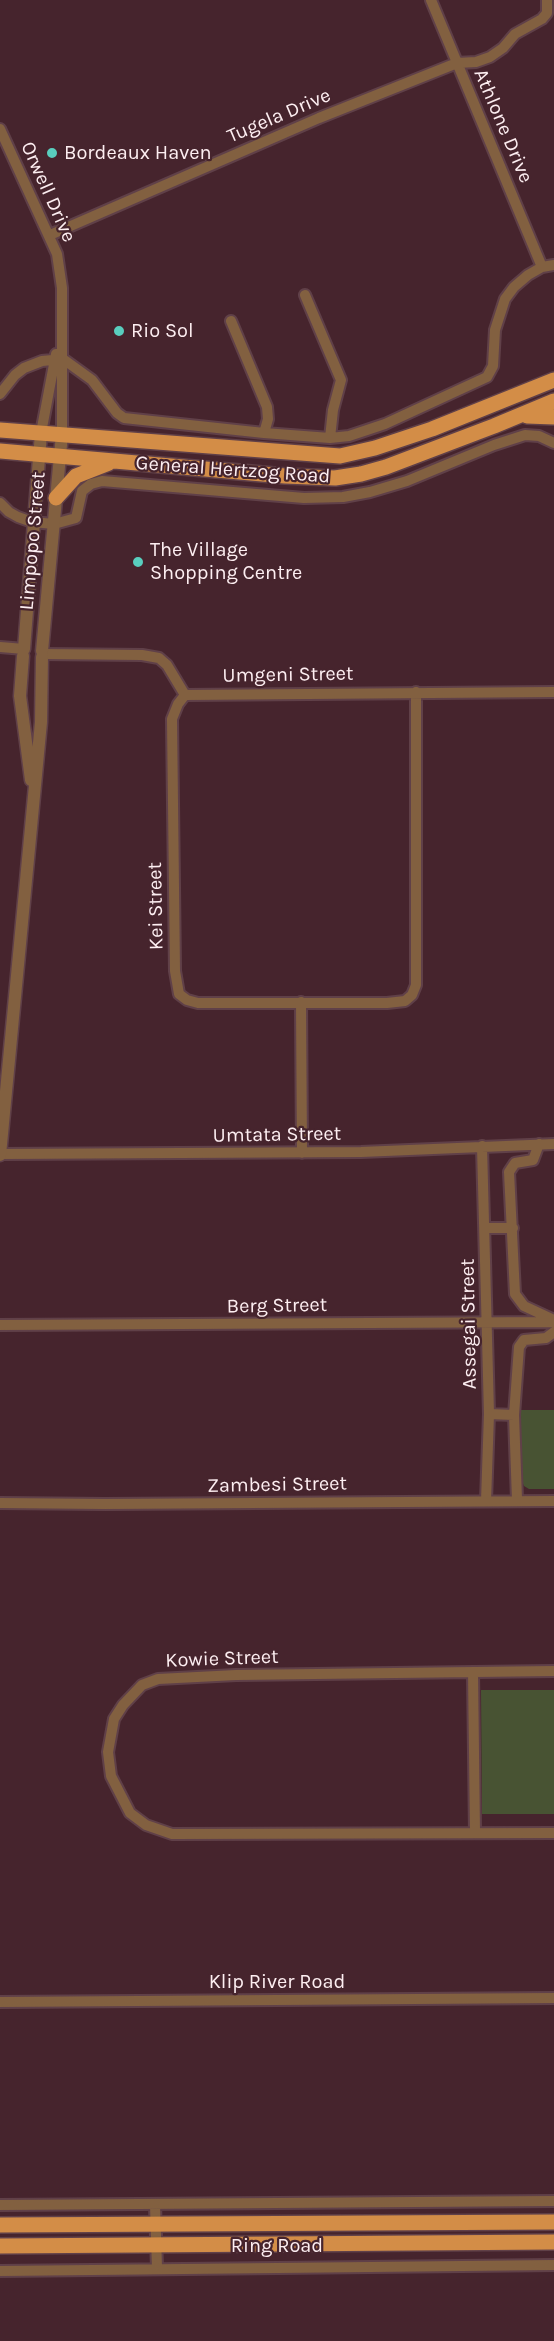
<!DOCTYPE html>
<style>
body{margin:0}
canvas{display:block;background:#46242d}
</style>
<canvas width="554" height="2341"></canvas>
<script>
const context = document.querySelector('canvas').getContext('2d');
context.lineJoin = 'round';
function fillPath(path, color) {
  context.fillStyle = color;
  context.fill(path, 'evenodd');
}
function toPath(rows) {
  const path = new Path2D();
  for (const r of rows) {
    path.moveTo(r[0], r[1]);
    for (let i = 2; i < r.length; i += 2) path.lineTo(r[i], r[i + 1]);
  }
  return path;
}
function trace(path, color, width, dash) {
  context.strokeStyle = color;
  context.lineWidth = width;
  context.lineCap = dash ? 'butt' : 'round';
  context.setLineDash(dash || []);
  context.stroke(path);
}
function write(font, color, halo, rows, align = 'center') {
  context.font = font + ' Karla,sans-serif';
  context.lineWidth = 4.5;
  context.setLineDash([]);
  context.textBaseline = 'middle';
  context.strokeStyle = halo;
  context.fillStyle = color;
  for (const [text, x, y, turn = 0] of rows) {
    context.save();
    context.translate(x, y);
    context.rotate((+turn || 0) * Math.PI / 180);
    context.textAlign = isNaN(turn) ? turn : align;
    if (halo) context.strokeText(text, 0, 0);
    context.fillText(text, 0, 0);
    context.restore();
  }
}
fillPath(toPath([
 [521,1410,554,1410,554,1489,529,1489,524,1486,521,1479],
 [481,1690,554,1690,554,1814,482,1814]
]), '#485333');
const minor = toPath([
 [431,0,542,267],
 [0,129,57,254,62,288,62,434],
 [50,235,319,118,457,63,476,62,490,57,503,48,515,34,542,19,547,13,547,0],
 [305,295,341,380,333,410,330,438],
 [231,321,267,407,268,419,264,433],
 [0,394,15,375,24,368,42,361,63,359,92,380,117,413,124,418,264,433,330,438,349,436,385,424,487,377,493,366,495,330,505,299,514,287,528,275,542,267,554,265],
 [41,433,56,354],
 [0,503,9,512,18,517,32,522,54,524,76,518,82,491,91,484,102,481,304,498,343,497,370,492,407,481,494,445,525,435,539,436,554,443],
 [0,647,24,649],
 [42,654,142,655,159,658,167,665,185,695,554,692],
 [185,695,178,704,172,719,175,971,179,994,187,1000,198,1003,387,1003,405,1001,412,995,416,985,416,692],
 [301,1002,302,1153],
 [539,1144,533,1160,515,1163,509,1172,515,1294,524,1306,554,1320],
 [482,1146,489,1414,486,1501],
 [0,1154,361,1152,554,1144],
 [485,1228,513,1228],
 [0,1325,554,1322],
 [489,1414,514,1415],
 [517,1500,514,1415,519,1347,524,1340,546,1338,554,1332],
 [0,1503,105,1504,554,1501],
 [554,1671,236,1675,158,1679,142,1685,123,1705,114,1719,108,1752,111,1776,130,1813,146,1825,172,1834,554,1833],
 [473,1672,475,1833],
 [0,2002,554,1998],
 [0,2205,554,2201],
 [155,2205,157,2268],
 [0,2271,554,2265]
]);
const tertiary = toPath([
 [24,649,41,433],
 [42,651,62,434],
 [23,656,20,696,31,780],
 [0,1155,41,722,42,657]
]);
const primary = toPath([
 [527,416,554,417],
 [0,430,340,456,375,448,432,429,554,380],
 [0,451,285,476,335,478,361,474,386,467,494,426,554,401],
 [56,498,76,476,109,463],
 [0,2225,554,2222],
 [0,2246,554,2242]
]);
trace(minor, '#604048', 14);
trace(tertiary, '#604048', 15);
trace(primary, '#604048', 18);
trace(minor, '#826040', 10);
trace(tertiary, '#826040', 12);
trace(primary, '#d38d47', 15);
for (const [x, y, r, color] of [
 [52,153,6,"#59cebe"],
 [119,331,6,"#59cebe"],
 [138,562,6,"#59cebe"]
]) {
  const dot = new Path2D();
  dot.arc(x, y, r, 0, 2 * Math.PI);
  context.fillStyle = color;
  context.fill(dot);
  trace(dot, '#46242d', 2);
}
write('20px', '#fdeef1', '#46242d', [
 ["Tugela Drive",279,116,-23],
 ["Athlone Drive",503,126,67],
 ["Orwell Drive",48,192,66],
 ["General Hertzog Road",233,470,4],
 ["Limpopo Street",33,541,-85],
 ["Umgeni Street",288,675,-1],
 ["Kei Street",156,906,-91],
 ["Umtata Street",277,1135,-1],
 ["Berg Street",277,1306,-1],
 ["Assegai Street",469,1324,-91],
 ["Zambesi Street",277,1485,-1],
 ["Kowie Street",222,1659,-2],
 ["Klip River Road",277,1982],
 ["Ring Road",277,2246]
]);
write('20px', '#fdeef1', '#46242d', [
 ["Bordeaux Haven",64,153],
 ["Rio Sol",131,331],
 ["The Village",150,550],
 ["Shopping Centre",150,573]
], 'left');
</script>
